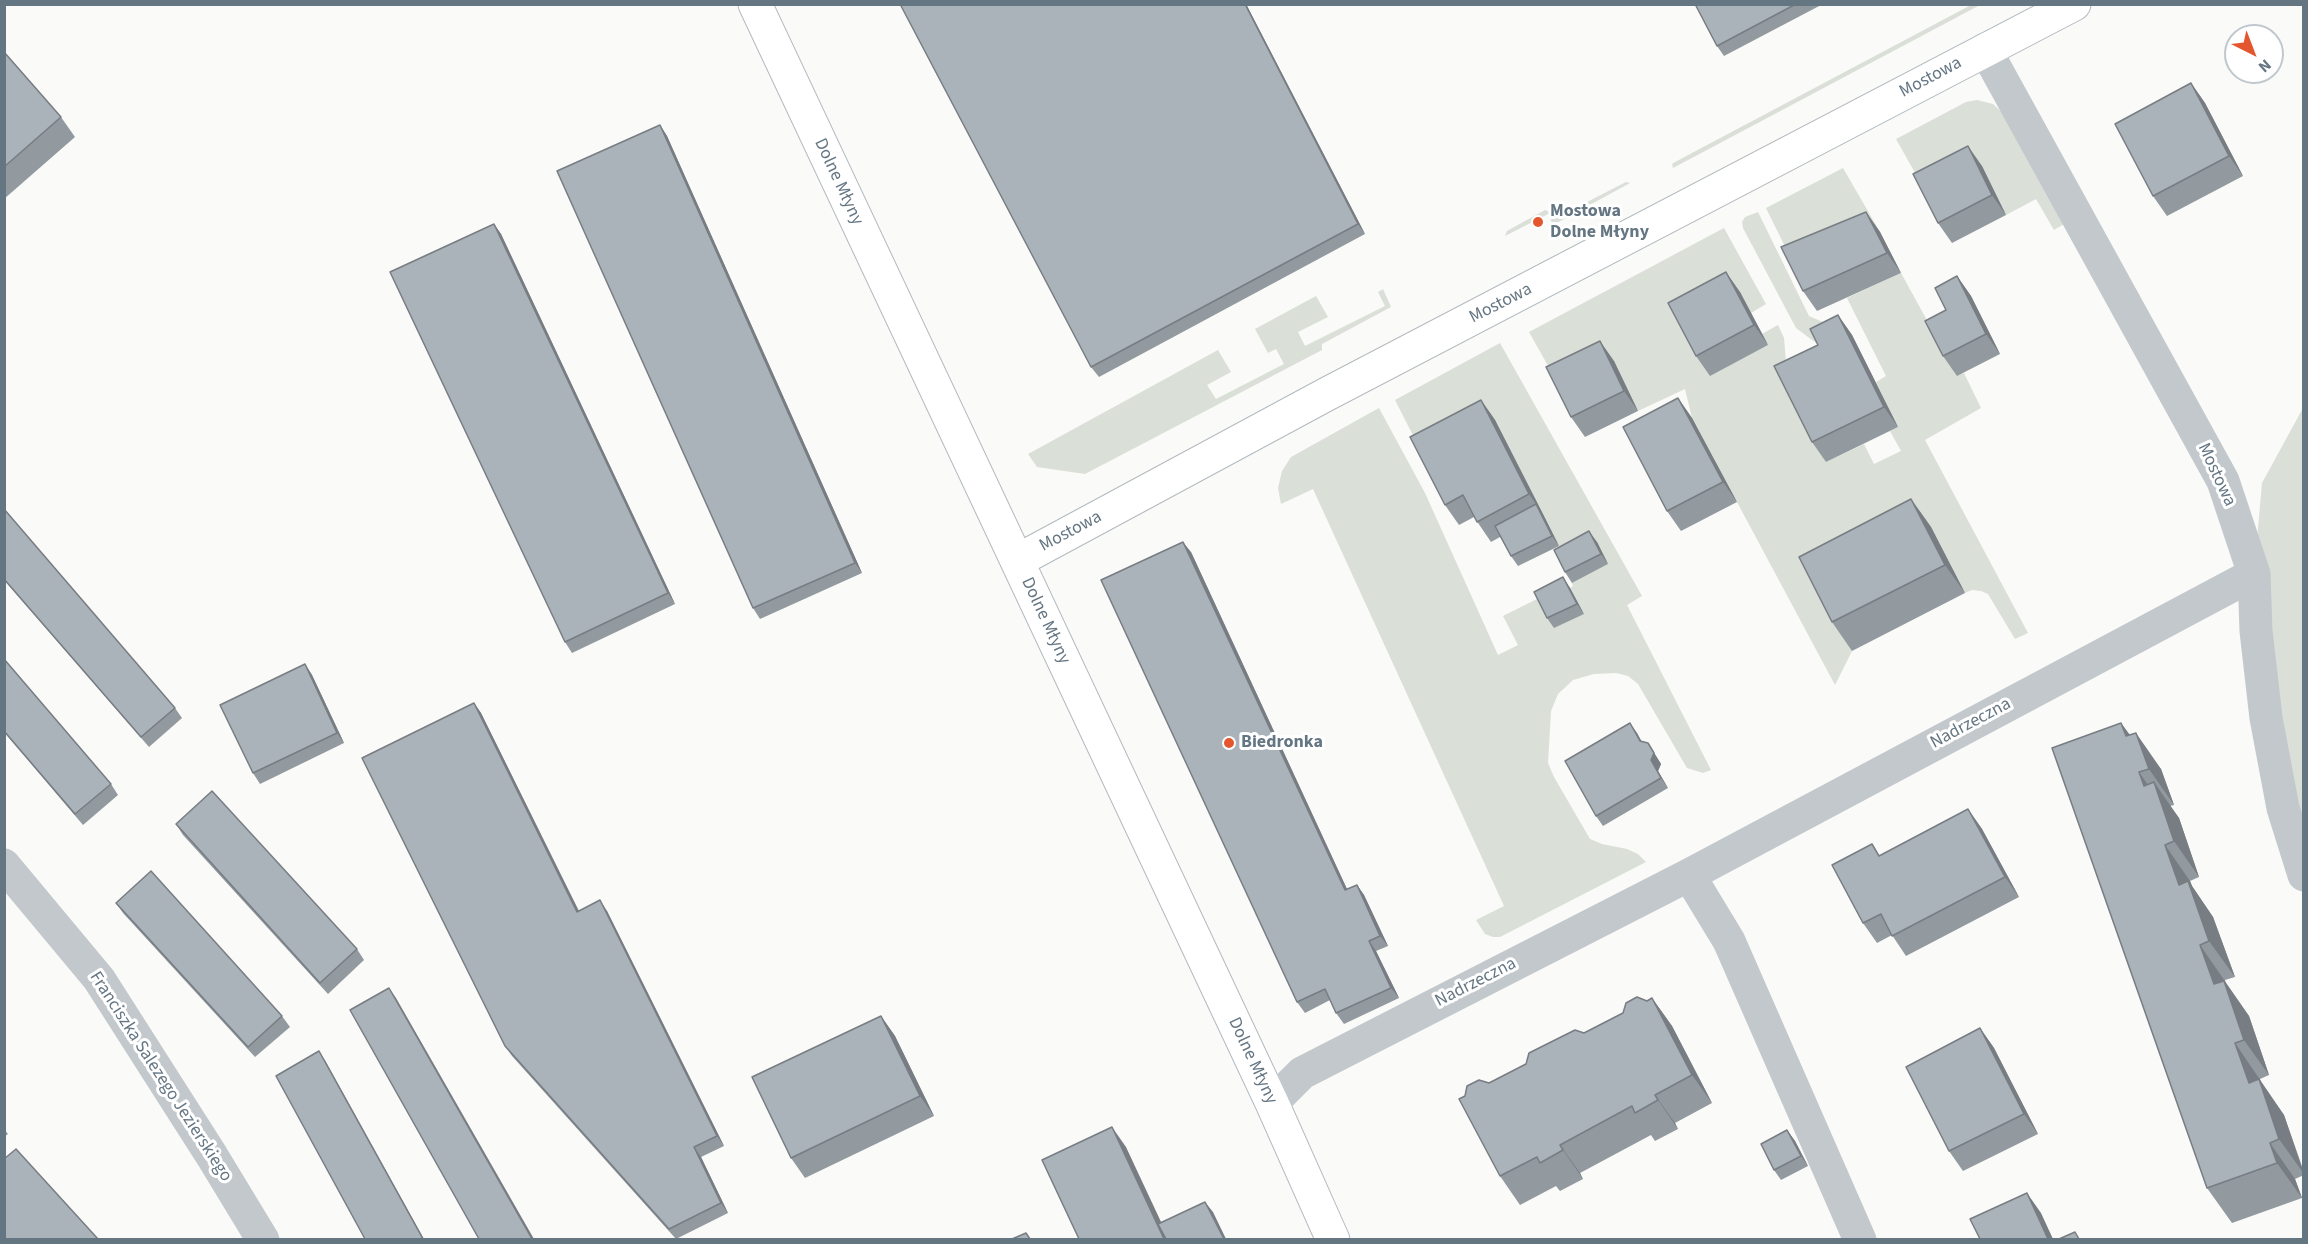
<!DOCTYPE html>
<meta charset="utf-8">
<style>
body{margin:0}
#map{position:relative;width:2308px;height:1244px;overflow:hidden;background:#fafaf8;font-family:"Source Sans 3",sans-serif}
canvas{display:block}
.frame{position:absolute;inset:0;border:6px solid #657683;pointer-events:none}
.north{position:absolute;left:2224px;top:24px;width:60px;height:60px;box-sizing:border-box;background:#fff;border:2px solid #c1c8cd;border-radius:50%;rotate:138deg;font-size:16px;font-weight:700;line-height:24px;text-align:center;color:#657683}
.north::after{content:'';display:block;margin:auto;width:21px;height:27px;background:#e4572e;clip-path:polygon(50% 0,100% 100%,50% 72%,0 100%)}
</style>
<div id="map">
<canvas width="2308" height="1244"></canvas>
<div class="frame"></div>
<div class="north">N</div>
</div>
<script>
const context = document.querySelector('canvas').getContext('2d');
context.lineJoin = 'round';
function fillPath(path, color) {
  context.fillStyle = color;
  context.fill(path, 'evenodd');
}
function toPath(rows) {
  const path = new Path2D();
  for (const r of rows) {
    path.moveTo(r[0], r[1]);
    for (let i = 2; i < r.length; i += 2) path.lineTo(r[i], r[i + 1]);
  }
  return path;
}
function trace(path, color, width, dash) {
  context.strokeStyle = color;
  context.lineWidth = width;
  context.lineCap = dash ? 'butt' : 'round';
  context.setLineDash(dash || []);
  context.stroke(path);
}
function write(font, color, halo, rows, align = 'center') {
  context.font = font + ' "Source Sans 3",sans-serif';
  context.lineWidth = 6;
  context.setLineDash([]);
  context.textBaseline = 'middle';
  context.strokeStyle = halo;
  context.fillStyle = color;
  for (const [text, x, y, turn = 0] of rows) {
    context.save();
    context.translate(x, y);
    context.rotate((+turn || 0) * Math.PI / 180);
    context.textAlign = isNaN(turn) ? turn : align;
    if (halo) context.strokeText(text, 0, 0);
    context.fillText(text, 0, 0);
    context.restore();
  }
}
fillPath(toPath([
 [1971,5,1980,5,1673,168,1672,164,1675,162],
 [1977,100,1993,104,2004,114,2064,224,2054,230,2036,199,2006,215,1982,166,1927,194,1896,139,1966,102],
 [1843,168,1880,232,1795,267,1766,208],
 [1626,182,1630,183,1553,225,1548,214,1505,236,1507,231,1545,210,1550,212,1553,218,1556,218],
 [1758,212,1809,316,1852,335,1824,349,1796,328,1743,228,1742,222,1745,217],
 [1724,228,1766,304,1751,313,1740,293,1710,375,1768,345,1762,334,1778,325,1784,338,1788,386,1826,462,1864,444,1874,464,1901,451,1890,431,1898,427,1876,382,1886,376,1847,298,1901,273,1957,375,1964,373,1981,408,1925,440,2028,633,2015,639,1988,594,1981,591,1972,590,1965,593,1931,527,1819,585,1852,651,1835,685,1692,418,1685,389,1638,411,1614,361,1560,387,1529,332],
 [1383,289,1391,307,1322,344,1322,350,1085,474,1037,467,1028,454,1218,350,1231,372,1207,385,1216,399,1284,364,1276,349,1268,353,1255,329,1316,296,1328,317,1298,332,1305,346,1385,306,1378,292],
 [1500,343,1642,596,1627,605,1711,770,1703,773,1687,768,1638,684,1628,676,1616,673,1594,674,1573,680,1558,694,1551,711,1548,763,1554,777,1590,839,1602,844,1627,849,1638,854,1646,862,1500,937,1493,937,1485,934,1476,920,1504,906,1313,489,1281,504,1278,488,1282,471,1291,457,1379,408,1425,493,1498,655,1518,645,1503,616,1539,598,1584,614,1570,588,1573,586,1572,583,1608,564,1565,558,1495,421,1424,457,1395,400],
 [2303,408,2303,875,2254,574,2262,483]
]), '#dadfd7');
const secondary = toPath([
 [755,4,1272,1103,1333,1240],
 [1017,561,1327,394,2074,4]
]);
trace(secondary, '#b3babf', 35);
trace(toPath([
 [1985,49,2223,481,2254,574,2256,631,2266,718,2283,808,2304,875],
 [4,865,99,979,212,1156,263,1240],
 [1689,875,1729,941,1860,1240],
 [1272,1103,1302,1073,1689,875,2254,574]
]), '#c3c8cc', 33);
trace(secondary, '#fff', 33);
fillPath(toPath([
 [1246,4,1365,234,1099,377,1091,367],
 [1695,4,1823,4,1724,56,1717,46],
 [4,52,61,117,75,137,4,199],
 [2191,83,2205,103,2243,176,2167,216,2153,196],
 [660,125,667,136,862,573,760,619,753,608],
 [1982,166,2006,215,1952,243,1938,223],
 [1866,212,1880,232,1901,273,1817,311,1803,291],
 [494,224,501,234,675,604,572,653,565,642],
 [1957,276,1971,296,2000,354,1957,376,1943,356,1946,310],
 [1740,292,1768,345,1710,376,1696,356],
 [1838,315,1852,335,1898,427,1826,462,1812,442,1818,345],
 [1614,361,1638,411,1585,437,1571,417],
 [1678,398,1692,418,1737,502,1681,531,1667,511],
 [1481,400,1495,420,1559,546,1518,566,1511,556,1500,537,1491,542,1474,517,1459,525,1445,505],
 [1911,499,1931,527,1965,593,1852,651,1832,622],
 [4,509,175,708,182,718,149,747,4,580],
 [1597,542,1608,564,1572,583,1565,572],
 [1191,552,1347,889,1357,885,1364,895,1388,946,1376,951,1399,998,1344,1024,1336,1013,1330,1000,1305,1013,1297,1002],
 [1563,577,1570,588,1584,614,1554,628,1547,618],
 [4,659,111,784,118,795,83,825,4,732],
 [305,664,312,675,344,743,260,784,253,773],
 [474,703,481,713,579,911,607,911,724,1146,701,1157,728,1213,676,1239,512,1056,505,1046],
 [2121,723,2130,735,2161,769,2174,805,2170,806,2179,818,2199,877,2190,881,2192,886,2213,917,2235,977,2225,980,2226,984,2249,1016,2269,1075,2260,1079,2261,1083,2284,1115,2304,1172,2304,1175,2295,1179,2302,1198,2232,1223,2207,1188],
 [1637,733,1642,742,1648,743,1661,764,1658,771,1668,788,1603,826,1596,816],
 [1968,809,1982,829,2019,897,1906,956,1892,935,1877,943,1863,923,1881,856],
 [176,824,357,949,364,960,328,994,183,835],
 [116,903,282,1016,290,1027,255,1057,123,913],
 [1652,998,1672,1026,1712,1103,1675,1123,1678,1129,1655,1141,1651,1135,1580,1173,1583,1179,1560,1191,1556,1186,1520,1205,1500,1176,1489,1083],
 [881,1016,895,1036,934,1116,805,1178,791,1158],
 [1980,1028,1994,1048,2038,1134,1963,1171,1949,1151],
 [4,1129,8,1134,4,1137],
 [1787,1130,1795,1141,1808,1166,1781,1180,1774,1170]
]), '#929a9f');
fillPath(toPath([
 [1245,4,1246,4,1365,234,1358,224],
 [2191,83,2205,103,2243,176,2229,156],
 [660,125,667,136,862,573,855,563],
 [1968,146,1982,166,2006,215,1992,195],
 [1866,212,1880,232,1901,273,1887,253],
 [494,224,501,234,675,604,668,593],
 [1726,272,1740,292,1768,345,1754,325],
 [1957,276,1971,296,2000,354,1986,334],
 [1838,315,1852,335,1898,427,1884,407],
 [1600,341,1614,361,1638,411,1624,391],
 [1678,398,1692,418,1737,502,1723,482],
 [1481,400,1495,420,1543,514,1529,494],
 [1911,499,1931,527,1965,593,1945,565],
 [1536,504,1543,514,1559,546,1552,536],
 [1589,531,1597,542,1608,564,1601,554],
 [1183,542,1191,552,1352,900,1345,890],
 [1563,577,1570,588,1584,614,1577,604],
 [305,664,312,675,344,743,337,733],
 [474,703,481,713,584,922,577,912],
 [1630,723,1637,733,1647,752,1640,741],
 [2121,723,2144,755,2136,733,2161,769,2174,805,2126,736],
 [1648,743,1661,764,1658,771,1668,788,1661,778,1651,760],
 [2139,772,2162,805,2154,782,2179,818,2199,877,2174,841,2144,786],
 [1968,809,1982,829,2019,897,2005,877],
 [2165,845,2190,881,2192,886,2213,917,2235,977,2209,941,2179,885],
 [1357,885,1364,895,1388,946,1380,936],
 [600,900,607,911,724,1146,717,1136],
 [1369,941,1376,951,1399,998,1391,988],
 [2200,945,2249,1016,2269,1075,2244,1040,2214,984],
 [389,988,396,998,534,1239,532,1239],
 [1652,998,1672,1026,1712,1103,1692,1075],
 [881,1016,895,1036,934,1116,920,1096],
 [1980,1028,1994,1048,2038,1134,2024,1114],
 [2235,1043,2284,1115,2304,1174,2279,1139,2249,1083],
 [319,1051,326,1062,424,1239,423,1239],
 [1655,1095,1675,1123,1678,1129,1658,1100],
 [1112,1127,1126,1147,1169,1239,1164,1239],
 [1787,1130,1795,1141,1808,1166,1801,1156],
 [2270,1143,2295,1179,2302,1198,2277,1163],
 [1560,1145,1580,1173,1583,1179,1563,1150],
 [694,1147,701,1157,728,1213,721,1203],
 [2027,1193,2041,1213,2053,1239,2048,1239],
 [1205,1202,1213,1212,1226,1239,1224,1239]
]), '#777d82');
const building = toPath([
 [900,4,1245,4,1358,224,1091,367,900,4],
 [1695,4,1796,4,1717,46,1695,4],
 [4,52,61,117,4,167,4,52],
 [2191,83,2229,156,2153,196,2115,124,2191,83],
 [660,125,855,563,753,608,557,171,660,125],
 [1968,146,1992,195,1938,223,1913,174,1968,146],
 [1866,212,1887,253,1803,291,1781,247,1866,212],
 [494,224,668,593,565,642,390,272,494,224],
 [1726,272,1754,325,1696,356,1668,303,1726,272],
 [1957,276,1986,334,1943,356,1925,321,1946,310,1935,288,1957,276],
 [1838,315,1884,407,1812,442,1774,366,1818,345,1810,329,1838,315],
 [1600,341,1624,391,1571,417,1546,367,1600,341],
 [1678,398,1723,482,1667,511,1623,427,1678,398],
 [1481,400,1529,494,1477,522,1463,495,1445,505,1410,437,1481,400],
 [1911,499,1945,565,1832,622,1799,557,1911,499],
 [1536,504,1552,536,1511,556,1495,526,1536,504],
 [4,509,175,708,141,737,4,579,4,509],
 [1589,531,1601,554,1565,572,1554,550,1589,531],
 [1183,542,1345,890,1357,885,1380,936,1369,941,1391,988,1336,1013,1325,989,1297,1002,1101,580,1183,542],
 [1563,577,1577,604,1547,618,1534,592,1563,577],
 [4,659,111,784,75,814,4,731,4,659],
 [305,664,337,733,253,773,220,705,305,664],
 [474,703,577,912,600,900,717,1136,694,1147,721,1203,669,1229,505,1046,362,758,474,703],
 [1630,723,1640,741,1648,743,1654,753,1651,760,1661,778,1596,816,1565,761,1630,723],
 [2121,723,2126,736,2136,733,2149,769,2139,772,2144,786,2154,782,2174,841,2165,845,2179,885,2188,881,2209,941,2200,945,2214,984,2224,981,2244,1040,2235,1043,2249,1083,2259,1079,2279,1139,2270,1143,2277,1163,2207,1188,2052,748,2121,723],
 [212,791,357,949,320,983,176,824,212,791],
 [1968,809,2005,877,1892,936,1881,914,1863,923,1832,865,1872,844,1879,856,1968,809],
 [151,871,282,1016,248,1047,116,903,151,871],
 [389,988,532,1239,479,1239,350,1010,389,988],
 [1637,997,1647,1001,1652,998,1692,1075,1655,1095,1658,1100,1635,1113,1632,1106,1560,1145,1563,1150,1540,1163,1537,1157,1500,1176,1459,1099,1465,1096,1467,1086,1479,1080,1489,1083,1526,1064,1529,1053,1575,1030,1584,1033,1623,1013,1626,1003,1637,997],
 [881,1016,920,1096,791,1158,752,1077,881,1016],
 [1980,1028,2024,1114,1949,1151,1906,1067,1980,1028],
 [319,1051,423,1239,365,1239,276,1076,319,1051],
 [1112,1127,1164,1239,1079,1239,1042,1160,1112,1127],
 [1787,1130,1801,1156,1774,1170,1761,1144,1787,1130],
 [16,1149,98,1239,4,1239,4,1159,16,1149],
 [2027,1193,2048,1239,1980,1239,1970,1219,2027,1193],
 [1205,1202,1224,1239,1166,1239,1158,1224,1205,1202],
 [2075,1232,2079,1239,2059,1239,2075,1232],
 [1026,1233,1030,1239,1012,1239,1026,1233]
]);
fillPath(building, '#aab3b9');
trace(building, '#777d82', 1.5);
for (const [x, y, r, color] of [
 [1538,222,6,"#e4572e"],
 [1229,743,6,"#e4572e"]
]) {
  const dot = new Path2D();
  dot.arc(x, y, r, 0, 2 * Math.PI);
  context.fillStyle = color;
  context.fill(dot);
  trace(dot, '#fff', 2);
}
write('18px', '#657683', '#fff', [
 ["Mostowa",1931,78,-28],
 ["Dolne Młyny",838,182,65],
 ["Mostowa",1501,304,-27],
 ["Mostowa",2216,475,65],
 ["Mostowa",1071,532,-28],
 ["Dolne Młyny",1045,621,65],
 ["Nadrzeczna",1971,724,-28],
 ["Nadrzeczna",1476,983,-27],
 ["Dolne Młyny",1252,1061,65],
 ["Franciszka Salezego Jezierskiego",160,1077,57]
]);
write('bold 18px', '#657683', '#fff', [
 ["Mostowa",1550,212],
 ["Dolne Młyny",1550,233],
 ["Biedronka",1241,743]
], 'left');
</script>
